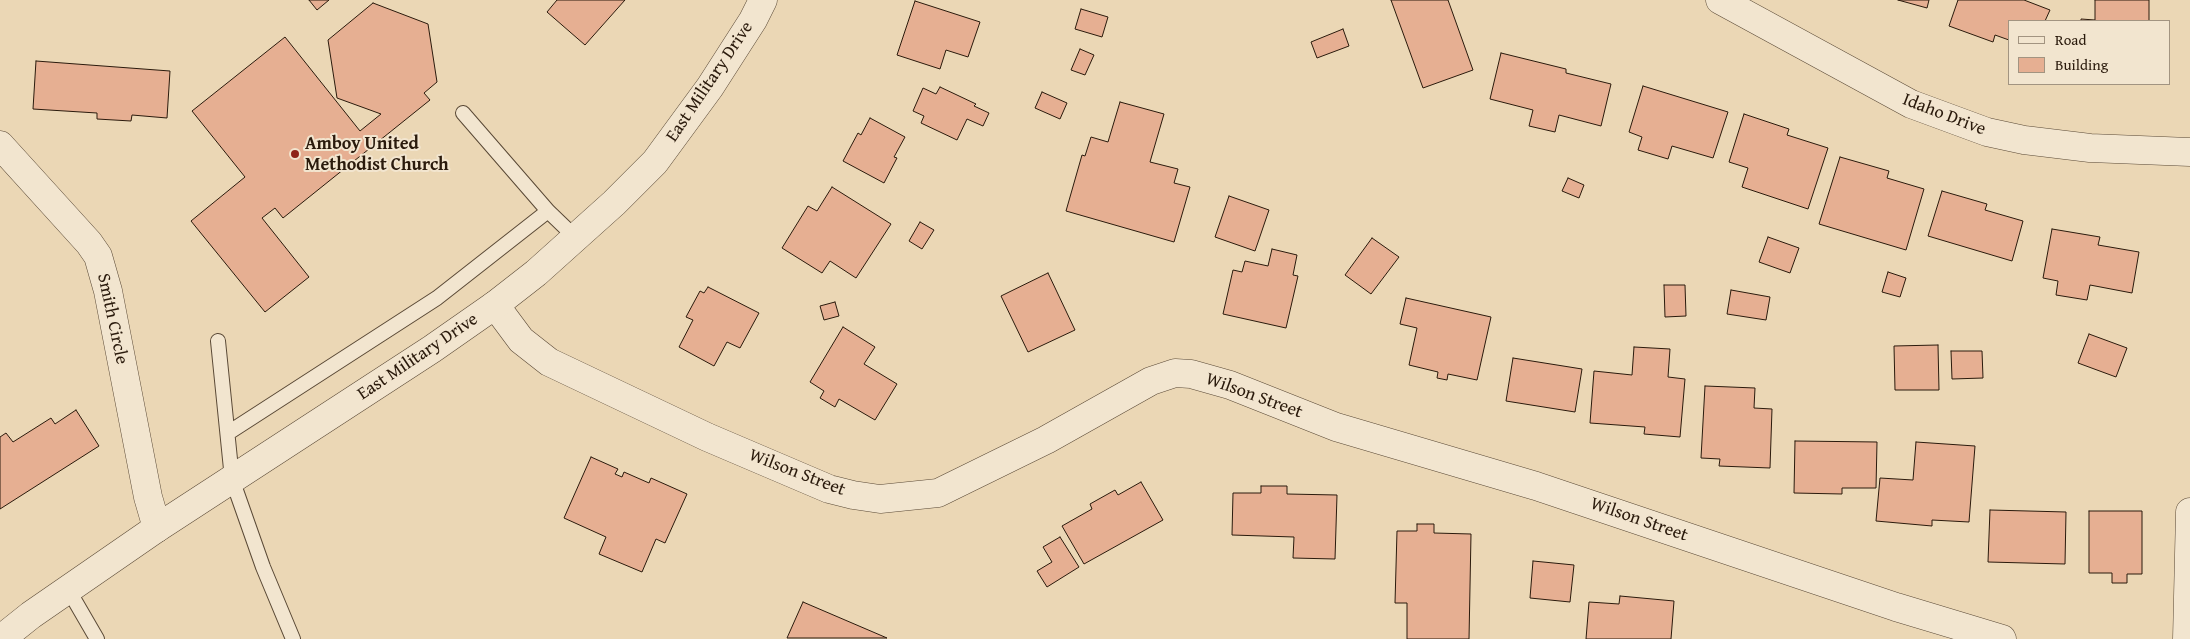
<!DOCTYPE html>
<style>
body{margin:0}
#map{position:relative;width:2190px;height:639px;overflow:hidden;background:#ebd7b5;font-family:"Gentium Book Plus",serif}
canvas{display:block}
.legend{position:absolute;left:2008px;top:20px;width:162px;height:65px;box-sizing:border-box;background:#f2e5cf;border:1px solid #a29481;margin:0;padding:6px 9px;list-style:none;font-size:15px;color:#2a1a0c}
.legend li{display:flex;align-items:center;gap:10px;height:25px}
.legend b{width:25px;border:1px solid #a29481}
</style>
<div id="map">
<canvas width="2190" height="639"></canvas>
<ul class="legend">
<li><b style="height:6px;background:#f2e5cf"></b>Road</li>
<li><b style="height:14px;background:#e6af92"></b>Building</li>
</ul>
</div>
<script>
const context = document.querySelector('canvas').getContext('2d');
context.lineJoin = 'round';
function fillPath(path, color) {
  context.fillStyle = color;
  context.fill(path, 'evenodd');
}
function toPath(rows) {
  const path = new Path2D();
  for (const r of rows) {
    path.moveTo(r[0], r[1]);
    for (let i = 2; i < r.length; i += 2) path.lineTo(r[i], r[i + 1]);
  }
  return path;
}
function trace(path, color, width, dash) {
  context.strokeStyle = color;
  context.lineWidth = width;
  context.lineCap = dash ? 'butt' : 'round';
  context.setLineDash(dash || []);
  context.stroke(path);
}
function write(font, color, halo, rows, align = 'center') {
  context.font = font + ' "Gentium Book Plus",serif';
  context.lineWidth = 4;
  context.setLineDash([]);
  context.textBaseline = 'middle';
  context.strokeStyle = halo;
  context.fillStyle = color;
  for (const [text, x, y, turn = 0] of rows) {
    context.save();
    context.translate(x, y);
    context.rotate((+turn || 0) * Math.PI / 180);
    context.textAlign = isNaN(turn) ? turn : align;
    if (halo) context.strokeText(text, 0, 0);
    context.fillText(text, 0, 0);
    context.restore();
  }
}
const building = toPath([
 [309,0,329,0,317,10,309,0],
 [557,0,625,0,585,45,547,12,557,0],
 [1391,0,1448,0,1473,70,1423,88,1391,0],
 [1898,0,1929,0,1927,8,1898,0],
 [1958,0,2024,0,2050,10,2045,21,2009,21,2009,40,1995,35,1993,42,1949,26,1958,0],
 [2095,0,2149,0,2149,21,2081,21,2081,19,2095,20,2095,0],
 [915,1,980,22,968,57,946,50,940,69,897,55,915,1],
 [373,3,428,24,437,82,424,93,430,100,283,218,275,208,262,218,309,277,265,312,191,221,245,177,192,111,285,37,360,131,381,114,337,98,328,40,373,3],
 [1081,9,1108,17,1102,37,1075,29,1081,9],
 [1343,29,1349,46,1317,58,1311,42,1343,29],
 [1080,49,1094,55,1085,75,1071,70,1080,49],
 [1501,53,1566,69,1566,73,1611,84,1601,126,1559,115,1555,132,1529,126,1533,110,1490,99,1501,53],
 [36,61,170,71,167,118,132,115,131,121,97,119,97,113,33,109,36,61],
 [1643,86,1728,112,1713,158,1672,146,1668,159,1638,150,1642,137,1629,132,1643,86],
 [940,87,976,104,974,106,989,113,983,126,967,119,957,140,921,123,924,116,913,111,923,88,936,94,940,87],
 [1042,92,1067,103,1060,119,1035,108,1042,92],
 [1120,102,1164,114,1150,162,1178,169,1174,183,1190,187,1174,242,1066,211,1082,155,1085,156,1091,137,1108,142,1120,102],
 [1744,114,1789,129,1787,135,1828,148,1808,209,1742,187,1748,168,1729,162,1744,114],
 [870,118,905,137,894,157,897,158,884,183,843,161,858,133,861,135,870,118],
 [1840,157,1889,171,1887,178,1924,189,1906,250,1819,224,1840,157],
 [1568,178,1584,185,1579,198,1562,191,1568,178],
 [832,187,891,224,856,278,830,261,822,273,782,248,808,206,817,211,832,187],
 [1942,191,1987,204,1985,210,2023,221,2012,261,1928,236,1942,191],
 [1229,196,1269,210,1255,251,1215,237,1229,196],
 [920,222,934,230,922,249,909,241,920,222],
 [2052,229,2100,237,2098,245,2139,252,2132,293,2090,285,2087,300,2056,295,2058,281,2043,278,2052,229],
 [1768,237,1799,248,1790,273,1759,262,1768,237],
 [1372,238,1399,257,1371,294,1345,275,1372,238],
 [1272,249,1297,255,1293,275,1298,276,1286,328,1223,314,1233,270,1242,272,1245,261,1268,266,1272,249],
 [1888,272,1906,278,1900,297,1882,292,1888,272],
 [1048,273,1075,330,1028,352,1001,296,1048,273],
 [1664,285,1685,285,1686,316,1665,317,1664,285],
 [708,287,759,313,740,348,727,342,714,366,679,347,693,320,686,317,700,291,704,293,708,287],
 [1731,290,1770,297,1766,320,1727,314,1731,290],
 [1406,298,1491,317,1477,380,1448,374,1447,380,1437,378,1438,372,1409,365,1417,328,1400,324,1406,298],
 [835,302,839,316,824,320,820,306,835,302],
 [843,327,875,347,864,364,897,384,875,420,839,399,835,407,820,398,824,391,810,382,843,327],
 [2089,334,2127,348,2116,377,2078,363,2089,334],
 [1938,345,1939,390,1895,390,1894,346,1938,345],
 [1634,347,1670,349,1668,377,1685,379,1680,437,1644,434,1645,427,1590,423,1594,371,1632,375,1634,347],
 [1951,351,1982,351,1983,378,1952,379,1951,351],
 [1513,358,1582,369,1575,412,1506,401,1513,358],
 [1705,386,1755,388,1754,408,1772,409,1770,468,1719,466,1720,459,1701,458,1705,386],
 [76,410,99,446,0,509,0,437,6,433,13,442,51,418,55,424,76,410],
 [1795,441,1877,442,1876,488,1842,488,1842,494,1794,493,1795,441],
 [1916,442,1975,446,1969,522,1932,520,1932,526,1876,521,1880,478,1913,480,1916,442],
 [591,457,618,469,615,474,622,477,624,472,649,483,651,478,687,494,665,543,656,539,642,572,599,554,606,537,564,518,591,457],
 [1141,482,1163,520,1084,564,1062,526,1092,509,1090,504,1115,490,1118,495,1141,482],
 [1261,486,1287,486,1287,494,1337,495,1335,559,1293,558,1294,537,1232,535,1233,493,1261,493,1261,486],
 [1990,510,2066,512,2065,564,1988,562,1990,510],
 [2089,511,2142,511,2142,574,2127,574,2127,583,2112,583,2112,573,2089,573,2089,511],
 [1417,524,1434,524,1434,533,1471,534,1469,639,1407,639,1407,603,1395,603,1397,531,1417,531,1417,524],
 [1060,537,1079,567,1047,587,1037,571,1052,562,1043,547,1060,537],
 [1533,561,1574,565,1570,602,1530,598,1533,561],
 [1620,596,1674,601,1671,639,1586,639,1589,602,1619,604,1620,596],
 [803,602,887,638,787,638,803,602]
]);
fillPath(building, '#e6af92');
trace(building, '#2a1a0c', 1);
const service = toPath([
 [463,113,548,211],
 [218,341,232,479,263,567,293,639],
 [228,433,437,298,548,211,576,238],
 [68,589,97,639]
]);
const minor = toPath([
 [1720,0,1911,104,1987,132,2024,140,2090,148,2190,152],
 [0,145,89,243,98,256,108,291,148,497,157,528],
 [495,305,521,340,549,362,707,437,829,489,853,495,880,499,938,493,1046,440,1151,381,1175,373,1191,374,1230,385,1336,427,1536,486,1896,607,2002,639],
 [2187,639,2190,512]
]);
const tertiary = toPath([
 [1,639,31,615,157,528,432,349,495,305,536,273,614,203,655,162,710,87,753,20,763,0]
]);
trace(service, '#5a4936', 16);
trace(minor, '#5a4936', 29);
trace(tertiary, '#5a4936', 29);
trace(service, '#f2e5cf', 14);
trace(minor, '#f2e5cf', 28);
trace(tertiary, '#f2e5cf', 28);
for (const [x, y, r, color] of [
 [295,154,5,"#8f2418"]
]) {
  const dot = new Path2D();
  dot.arc(x, y, r, 0, 2 * Math.PI);
  context.fillStyle = color;
  context.fill(dot);
  trace(dot, '#f2e5cf', 2);
}
write('18px', '#2a1a0c', '#f2e5cf', [
 ["East Military Drive",710,82,-56],
 ["Idaho Drive",1944,115,21],
 ["Smith Circle",112,319,78],
 ["East Military Drive",418,357,-34],
 ["Wilson Street",1254,396,20],
 ["Wilson Street",797,473,21],
 ["Wilson Street",1639,520,19]
]);
write('bold 18px', '#2a1a0c', '#f2e5cf', [
 ["Amboy United",305,144],
 ["Methodist Church",305,165]
], 'left');
</script>
